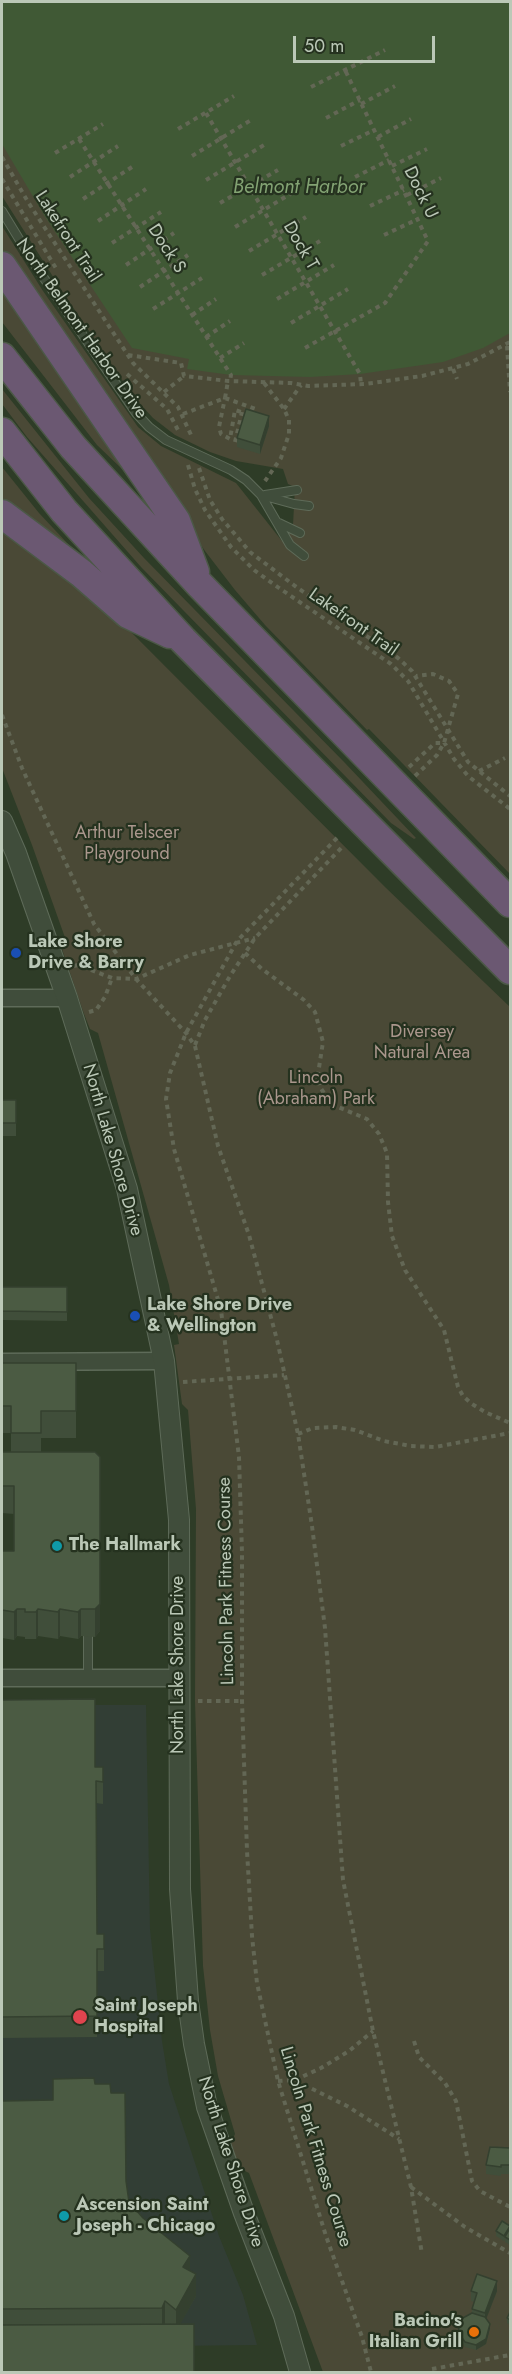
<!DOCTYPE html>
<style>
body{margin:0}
#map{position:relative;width:512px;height:2374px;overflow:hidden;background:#2e3c27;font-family:Jost,sans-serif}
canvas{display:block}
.frame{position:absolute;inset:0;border:3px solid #bbc8b7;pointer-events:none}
.scale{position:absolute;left:293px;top:36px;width:142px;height:27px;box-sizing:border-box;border:3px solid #bbc8b7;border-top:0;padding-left:8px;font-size:18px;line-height:21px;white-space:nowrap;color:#bbc8b7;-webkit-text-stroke:4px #25321f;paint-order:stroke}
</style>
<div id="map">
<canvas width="512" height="2374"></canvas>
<div class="frame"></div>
<div class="scale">50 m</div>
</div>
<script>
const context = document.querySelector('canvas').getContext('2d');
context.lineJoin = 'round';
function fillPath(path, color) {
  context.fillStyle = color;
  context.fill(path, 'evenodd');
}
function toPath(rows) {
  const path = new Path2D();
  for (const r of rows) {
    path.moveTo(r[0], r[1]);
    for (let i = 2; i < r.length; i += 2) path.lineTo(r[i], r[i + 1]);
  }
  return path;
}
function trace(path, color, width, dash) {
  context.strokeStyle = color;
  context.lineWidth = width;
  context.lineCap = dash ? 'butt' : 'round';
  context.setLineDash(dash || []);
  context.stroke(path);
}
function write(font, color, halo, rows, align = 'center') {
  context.font = font + ' Jost,sans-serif';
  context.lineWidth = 4.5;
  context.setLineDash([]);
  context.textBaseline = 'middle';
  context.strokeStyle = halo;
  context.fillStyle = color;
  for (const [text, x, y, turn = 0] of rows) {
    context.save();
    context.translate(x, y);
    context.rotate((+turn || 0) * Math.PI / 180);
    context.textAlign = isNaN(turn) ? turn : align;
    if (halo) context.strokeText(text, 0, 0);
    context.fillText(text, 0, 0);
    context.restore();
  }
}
fillPath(toPath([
 [2,1705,146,1705,150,1929,162,2041,169,2084,219,2236,243,2295,257,2345,2,2348]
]), '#323e35');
fillPath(toPath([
 [2,2,510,2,510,874,369,729,367,730,265,625,235,590,205,551,2,249,2,226,43,291,138,427,161,446,236,483,282,541,293,525,295,487,288,484,283,469,236,461,210,452,175,435,153,418,133,396,64,294,2,196],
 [2,283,124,468,122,469,97,445,2,322],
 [2,389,89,498,144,558,345,763,416,838,414,839,391,823,141,567,27,437,2,404],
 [2,467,39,513,84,561,2,503],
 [2,528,93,598,132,633,385,887,510,1007,510,2372,323,2372,249,2173,239,2168,231,2143,235,2134,218,2076,210,2030,203,1966,195,1701,196,1509,188,1410,182,1404,174,1345,179,1344,169,1285,98,1033,90,1029,84,1014,62,949,68,946,32,845,2,768]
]), '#4a4936');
fillPath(toPath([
 [2,2,510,2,510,333,483,348,443,362,360,374,310,377,231,375,187,369,189,359,132,348,44,215,2,144]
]), '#405935');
const service = toPath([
 [2,211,35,265,136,413,149,427,166,440,231,470,246,480,261,495,294,504,309,506],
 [261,495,290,545,304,556],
 [265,495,297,490],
 [279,523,300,533],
 [88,1678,88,1636]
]);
const minor = toPath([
 [2,998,67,998],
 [2,1362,164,1361],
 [2,1678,179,1678]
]);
const tertiary = toPath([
 [2,821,16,853,67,998,127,1189,164,1361,179,1520,180,1889,188,2001,194,2044,207,2107,244,2213,284,2316,300,2372]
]);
const motorway = toPath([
 [2,266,176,521,195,572],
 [2,357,73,447,200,585,510,903],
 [2,432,64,511,183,640,510,970],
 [2,514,81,573,128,614,170,634]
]);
trace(service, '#5e6b59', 10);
trace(minor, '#5e6b59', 19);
trace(tertiary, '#5e6b59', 22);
trace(motorway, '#4b5846', 31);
trace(toPath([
 [311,87,385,50],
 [361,104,395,86],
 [206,113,360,374,361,384],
 [326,118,360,100],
 [178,129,234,96],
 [378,137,411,119],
 [79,139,231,375,230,381],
 [341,146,374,130],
 [55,153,103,124],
 [192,156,251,120],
 [2,157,28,202,133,363,178,407,192,437],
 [392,166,427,149],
 [70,177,118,146],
 [355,177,389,160],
 [2,179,57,270],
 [206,180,264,145],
 [407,195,441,178],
 [83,199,132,167],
 [220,203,278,170],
 [370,206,404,190],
 [98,221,146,189],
 [235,227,292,193],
 [384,235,418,219],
 [112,243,161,212],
 [249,251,306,217],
 [126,265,174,233],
 [262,275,320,241],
 [140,287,188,255],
 [277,299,334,265],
 [153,309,202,278],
 [192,315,216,299],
 [291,323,348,289],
 [206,337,230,321],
 [507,346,510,392],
 [305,348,385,303,428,241,345,70],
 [128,355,181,363,184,376,228,381,291,383,308,386,365,384,422,376,468,364,510,342],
 [220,358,244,343],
 [453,369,457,379],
 [127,374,167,409,179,432],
 [264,383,284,409,289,420,289,434,281,458,265,481],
 [164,392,184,376],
 [225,398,256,409,254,416,235,410,230,439,221,434,219,427,225,398],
 [284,409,301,385],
 [183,414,225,398,228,381],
 [235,442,242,412],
 [188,465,195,489,205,510,231,547,254,570,279,588,391,664,408,681,454,759,468,776,510,809],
 [199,468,210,500,222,519,250,552,295,586,398,658,412,671,468,762,510,796],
 [2,715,22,768,94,924,136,979,186,1033,195,1046,218,1146,249,1235,277,1340,298,1434,312,1526,325,1628,343,1880,373,2031,411,2187,422,2254],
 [409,767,435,743,443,743],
 [479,771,505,758],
 [415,776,437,755,444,743,458,694,449,681,433,674,416,676],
 [337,838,237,941,186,1033,170,1073,166,1099,174,1149,221,1310,239,1457,242,1553,242,1701,247,1851,252,1936,257,1983,278,2081,326,2236,362,2337,371,2372],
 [245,953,262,969,304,1000,315,1012,323,1042,318,1074,320,1087,331,1104,367,1119,379,1134,387,1153,388,1202,392,1236,405,1270,444,1330,458,1387,463,1396,472,1404,485,1412,510,1423],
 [74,966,78,965,112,978,136,979,190,955,255,938],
 [89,1012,96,1010,105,997,112,978],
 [195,1045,205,1020,230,976,255,938,344,845],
 [183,1382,284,1375],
 [298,1434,313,1428,336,1427,355,1430,384,1441,411,1446,435,1447,510,1433],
 [198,1701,242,1701],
 [414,2041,419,2057,445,2083,456,2101,472,2181,480,2191,510,2207],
 [295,2080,321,2068,349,2051,373,2031],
 [278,2081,294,2080,347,2106,399,2139],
 [411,2187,465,2227,510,2253],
 [432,2369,510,2355]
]), '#636755', 4, [4.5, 4.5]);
trace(service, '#404d3b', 8);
trace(minor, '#404d3b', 16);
trace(tertiary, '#404d3b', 20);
trace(motorway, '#6b5872', 28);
fillPath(toPath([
 [269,426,260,454,237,447,237,438],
 [2,1100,16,1100,16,1136,2,1136],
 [2,1287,67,1287,67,1321,2,1320],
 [2,1363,76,1363,76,1438,41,1438,41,1452,95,1452,100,1631,95,1637,81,1636,78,1639,60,1636,58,1639,38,1636,36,1639,25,1639,25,1637,17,1636,14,1640,2,1638,2,1551,14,1551,14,1514,2,1513,2,1452,11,1452,11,1433,2,1433],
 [2,1700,95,1767,103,1767,103,1804,96,1803,97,1934,104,1934,104,1971,97,1971,97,2037,2,2038],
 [95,2084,111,2093,129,2202,190,2271,196,2296,180,2324,2,2373,2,2100,4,2101,53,2100],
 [510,2148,510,2174,501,2174,501,2176,486,2174,486,2165],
 [510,2228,510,2245,505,2242,505,2239,504,2241,496,2236,496,2231],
 [471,2291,497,2291,486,2319,490,2328,486,2344,476,2350,465,2347,458,2336,458,2332,472,2313,472,2309,474,2302,471,2301],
 [510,2312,510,2325,507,2323,507,2318]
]), '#404e3a');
fillPath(toPath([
 [269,416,269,426,260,454,260,445],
 [100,1457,100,1631,95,1637,95,1609],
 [17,1609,17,1636,14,1640,14,1612],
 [38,1609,38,1636,36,1639,36,1612],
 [60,1609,60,1636,58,1639,58,1612],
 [81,1609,81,1636,78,1639,78,1612],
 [190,2256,190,2277,183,2267],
 [196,2274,196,2296,176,2332,176,2310],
 [497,2281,497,2291,485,2322,485,2313],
 [165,2301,165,2323,162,2330,162,2308],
 [490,2324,490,2328,486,2344,476,2350,476,2345]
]), '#34402f');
const building = toPath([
 [246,409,269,416,260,445,237,438,246,409],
 [2,1100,16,1100,16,1123,2,1123,2,1100],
 [2,1287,67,1287,67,1312,2,1311,2,1287],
 [2,1363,76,1363,76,1411,41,1411,41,1433,11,1433,11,1406,2,1406,2,1363],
 [2,1452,95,1452,100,1457,100,1604,95,1609,81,1609,78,1612,60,1609,58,1612,38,1609,36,1612,25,1612,25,1609,17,1609,14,1612,2,1610,2,1551,14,1551,14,1486,2,1486,2,1452],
 [95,1699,95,1767,103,1767,103,1782,96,1781,97,1934,104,1934,104,1949,97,1949,97,2016,2,2017,2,1700,95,1699],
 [94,2078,95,2084,110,2084,111,2093,125,2093,126,2181,129,2202,143,2218,190,2256,183,2267,196,2274,176,2310,165,2301,162,2308,2,2309,2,2100,4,2101,53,2100,53,2079,94,2078],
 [490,2147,510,2148,510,2165,501,2165,501,2167,486,2165,490,2147],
 [502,2221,510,2226,504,2236,496,2231,502,2221],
 [510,2228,510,2240,505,2237,510,2228],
 [477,2274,497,2281,485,2313,472,2309,477,2293,471,2291,477,2274],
 [510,2312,510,2320,507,2318,510,2312],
 [472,2313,485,2317,490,2324,486,2339,476,2345,465,2342,458,2332,461,2319,472,2313],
 [194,2324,194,2373,2,2373,2,2325,194,2324]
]);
fillPath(building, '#4b5b43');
trace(building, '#34402f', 1.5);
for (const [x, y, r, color] of [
 [16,953,6,"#1a4fb4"],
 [135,1316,6,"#1a4fb4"],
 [57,1546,6,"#0f9aa8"],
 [80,2017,8,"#e0444e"],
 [64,2216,6,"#0f9aa8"],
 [474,2332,6,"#e8710a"]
]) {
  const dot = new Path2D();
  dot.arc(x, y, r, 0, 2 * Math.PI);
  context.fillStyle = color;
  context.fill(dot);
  trace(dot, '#25321f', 2);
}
write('18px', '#bbc8b7', '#25321f', [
 ["Dock U",420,193,64],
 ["Lakefront Trail",67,237,57],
 ["Dock T",300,246,60],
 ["Dock S",166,249,57],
 ["North Belmont Harbor Drive",81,329,55],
 ["Lakefront Trail",353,623,35],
 ["North Lake Shore Drive",112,1150,74],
 ["Lincoln Park Fitness Course",227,1581,-91],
 ["North Lake Shore Drive",179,1665,-90],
 ["Lincoln Park Fitness Course",315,2147,73],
 ["North Lake Shore Drive",230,2162,72]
]);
write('18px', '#ab978d', '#25321f', [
 ["Arthur Telscer",127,834],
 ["Playground",127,855],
 ["Diversey",422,1033],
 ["Natural Area",422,1054],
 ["Lincoln",316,1079],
 ["(Abraham) Park",316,1100]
]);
write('bold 18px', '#bbc8b7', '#25321f', [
 ["Lake Shore",28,943],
 ["Drive & Barry",28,964],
 ["Lake Shore Drive",147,1306],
 ["& Wellington",147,1327],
 ["The Hallmark",69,1546],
 ["Saint Joseph",94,2007],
 ["Hospital",94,2028],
 ["Ascension Saint",76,2206],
 ["Joseph - Chicago",76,2227],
 ["Bacino's",462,2322,"right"],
 ["Italian Grill",462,2343,"right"]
], 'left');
write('italic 20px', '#83a373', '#25321f', [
 ["Belmont Harbor",299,188]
]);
</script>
